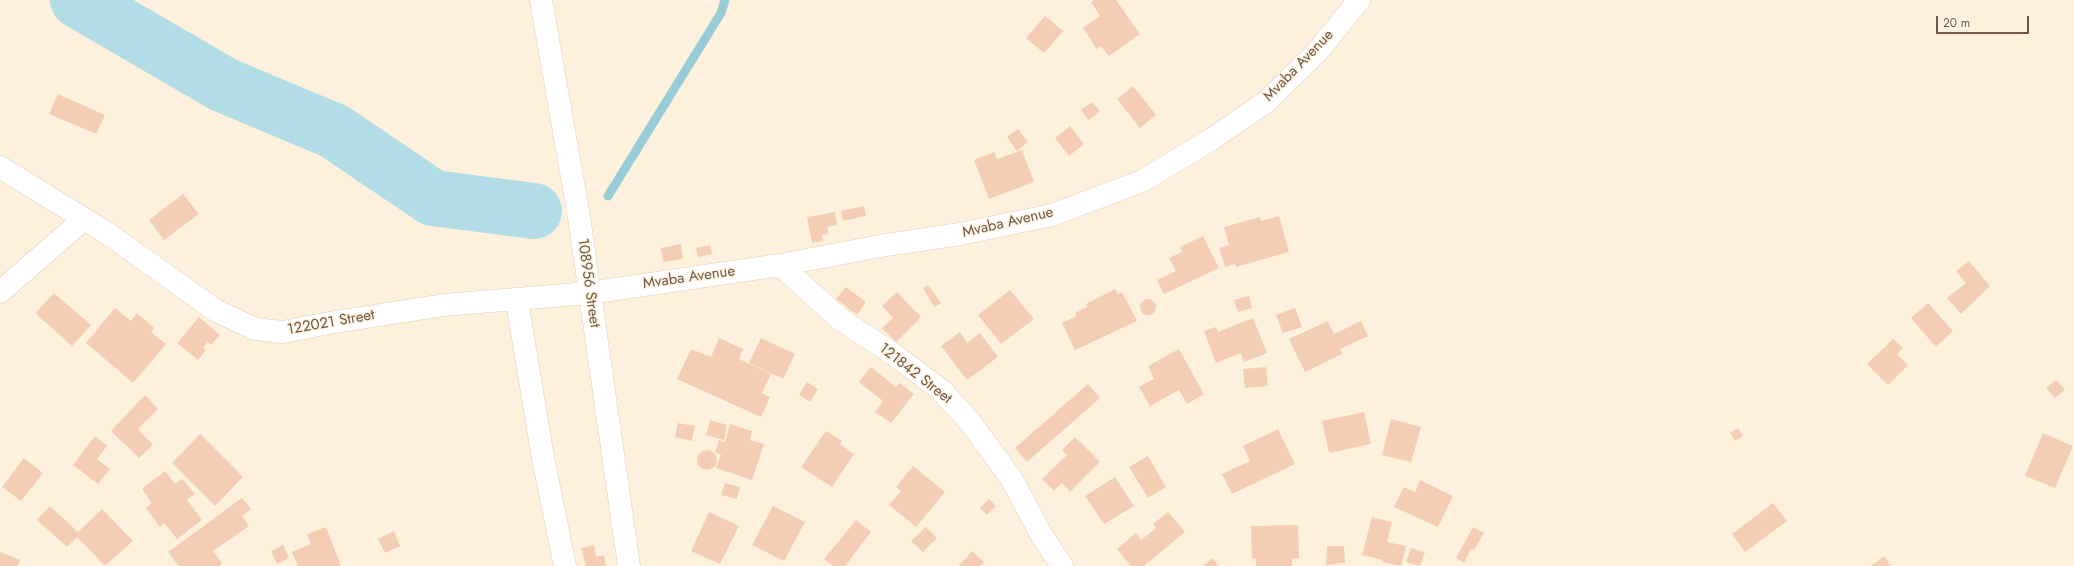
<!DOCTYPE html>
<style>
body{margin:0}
#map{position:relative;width:2074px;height:566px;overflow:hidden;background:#fdf1dd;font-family:Jost,sans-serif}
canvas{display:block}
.scale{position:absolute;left:1936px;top:16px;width:93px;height:18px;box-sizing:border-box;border:2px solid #725646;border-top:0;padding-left:5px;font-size:12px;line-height:14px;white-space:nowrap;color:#725646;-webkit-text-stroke:3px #fff5e4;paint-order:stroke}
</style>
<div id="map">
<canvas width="2074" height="566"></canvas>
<div class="scale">20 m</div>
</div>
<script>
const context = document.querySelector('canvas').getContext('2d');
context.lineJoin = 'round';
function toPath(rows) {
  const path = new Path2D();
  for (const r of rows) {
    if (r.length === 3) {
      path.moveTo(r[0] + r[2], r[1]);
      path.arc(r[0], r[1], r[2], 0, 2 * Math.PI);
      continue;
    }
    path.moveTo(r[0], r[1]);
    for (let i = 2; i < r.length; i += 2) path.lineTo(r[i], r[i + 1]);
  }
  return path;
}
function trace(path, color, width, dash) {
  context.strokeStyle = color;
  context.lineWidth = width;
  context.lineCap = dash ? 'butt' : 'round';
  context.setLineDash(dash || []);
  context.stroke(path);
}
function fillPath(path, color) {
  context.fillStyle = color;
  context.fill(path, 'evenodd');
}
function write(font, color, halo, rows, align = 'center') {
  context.font = font + ' Jost,sans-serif';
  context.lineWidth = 3;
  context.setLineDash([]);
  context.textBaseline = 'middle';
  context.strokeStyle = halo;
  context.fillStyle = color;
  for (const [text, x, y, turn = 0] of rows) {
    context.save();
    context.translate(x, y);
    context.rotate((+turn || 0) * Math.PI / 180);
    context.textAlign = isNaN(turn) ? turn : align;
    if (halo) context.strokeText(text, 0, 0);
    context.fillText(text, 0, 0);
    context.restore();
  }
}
trace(toPath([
 [608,196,721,13,725,0]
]), '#98cdd8', 9);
trace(toPath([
 [78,0,224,85,334,131,433,198,534,211]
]), '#b2dde6', 56);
fillPath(toPath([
 [1094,0,1116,0,1140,34,1109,56,1101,46,1097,49,1083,28,1100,16,1091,2],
 [1045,16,1063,31,1044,53,1026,38],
 [1133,86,1156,115,1140,128,1117,99],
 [58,94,105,115,96,134,49,114],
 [1092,102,1100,111,1089,120,1081,110],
 [1070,126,1084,144,1069,156,1055,138],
 [1018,129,1028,142,1017,151,1007,137],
 [1022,150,1034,182,989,199,974,160,994,152,997,159],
 [183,194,199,214,164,240,149,220],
 [864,206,866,216,843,221,841,211],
 [835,212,837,225,827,227,829,234,822,235,823,241,812,243,807,217],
 [1279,216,1289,252,1236,267,1235,264,1225,267,1219,248,1229,245,1224,227,1260,217,1261,221],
 [1203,236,1219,268,1164,294,1157,280,1176,271,1169,258,1182,252,1180,247],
 [681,244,683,259,663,262,661,248],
 [710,245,712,254,698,257,696,248],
 [1969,261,1990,286,1961,314,1947,298,1966,283,1956,271],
 [928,285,941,303,934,307,923,288],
 [846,287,866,302,857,315,836,299],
 [1115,289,1118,294,1122,292,1137,321,1075,350,1062,323,1076,316,1075,313,1087,307,1086,304],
 [1010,290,1034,319,1001,344,978,315],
 [897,292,921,317,896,342,882,328,893,318,882,306],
 [54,293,91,325,72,346,35,313],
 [1249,296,1252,308,1238,312,1234,300],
 [1148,307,8],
 [1928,303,1953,331,1936,347,1911,318],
 [115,308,131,321,137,313,154,328,151,332,166,344,133,383,86,343],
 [1295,308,1302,327,1283,333,1276,315],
 [199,317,220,335,211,345,208,342,203,348,206,350,198,360,177,343],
 [1253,318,1267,353,1244,362,1241,353,1216,363,1204,331,1216,327,1218,332],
 [1328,321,1334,334,1361,321,1368,336,1340,349,1342,354,1305,372,1289,339],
 [960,332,967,343,980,333,998,357,967,380,941,346],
 [719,338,743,349,739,359,771,374,762,393,770,397,761,417,677,379,691,349,711,357],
 [761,338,795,354,783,379,749,363],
 [1893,339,1903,348,1897,354,1908,365,1888,385,1867,364],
 [1179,349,1204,394,1187,404,1179,390,1150,406,1139,387,1154,379,1148,366],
 [871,367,896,387,900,383,914,394,891,423,875,412,883,401,859,382],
 [1266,367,1268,386,1245,388,1243,369],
 [2056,380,2065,390,2055,398,2046,388],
 [807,382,818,389,810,402,799,395],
 [1088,384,1100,398,1027,462,1015,448],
 [145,395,158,409,138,429,153,445,139,458,111,431],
 [1364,412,1371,444,1329,453,1322,421],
 [1391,419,1421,427,1411,462,1382,455],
 [710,420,727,425,724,440,706,435],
 [678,423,695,426,692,441,675,437],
 [730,424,752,431,750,440,764,444,752,480,716,468,721,454,715,453,719,440,725,442],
 [1738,428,1743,436,1735,441,1730,433],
 [1278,429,1295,464,1232,494,1222,474,1250,461,1243,446],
 [826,431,842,441,840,444,854,454,832,487,801,467],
 [2043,433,2073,446,2055,488,2025,476],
 [200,434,243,477,215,506,172,463],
 [95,436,107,446,97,459,110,469,98,484,73,465],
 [1075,437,1100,462,1070,492,1062,483,1054,491,1042,479,1067,455,1062,450],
 [707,460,10],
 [1148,456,1166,487,1148,498,1129,467],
 [24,458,43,473,21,501,2,487],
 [913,466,945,492,916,527,889,505,901,491,896,487],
 [165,471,175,484,182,479,195,494,187,500,202,520,177,539,164,523,160,527,146,508,152,503,142,489],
 [1115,477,1134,506,1104,524,1085,496],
 [1420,480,1453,496,1438,527,1394,507,1404,487,1415,492],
 [725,483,740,487,737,499,721,495],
 [242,498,251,509,242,516,249,526,213,551,222,563,219,566,179,566,168,552],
 [989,499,996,506,987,515,980,508],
 [1773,503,1787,521,1745,552,1732,534],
 [50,506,78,532,102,509,133,541,105,566,77,537,67,547,37,520],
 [773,506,805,522,784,561,752,545],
 [709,512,739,526,720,564,691,551],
 [1168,512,1185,532,1144,566,1131,566,1117,549,1136,533,1141,540,1156,528,1153,524],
 [1372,517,1392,522,1387,542,1406,546,1401,566,1382,562,1383,560,1362,555],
 [856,520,871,532,845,566,833,566,824,559],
 [1298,525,1299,558,1292,559,1292,566,1256,566,1256,559,1252,558,1251,526],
 [326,527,341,566,298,566,292,552,311,544,307,534],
 [926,527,937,538,923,552,911,541],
 [1473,527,1484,533,1474,550,1471,549,1464,563,1456,558],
 [394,531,400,546,385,553,378,539],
 [283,545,289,558,277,564,271,551],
 [594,545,596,557,604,555,606,566,586,566,581,548],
 [1327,546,1344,546,1345,563,1326,565],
 [1411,548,1425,552,1420,566,1406,562],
 [972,551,984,562,980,566,959,566],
 [0,552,20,560,18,566,0,566],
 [1884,556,1891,566,1871,566],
 [1213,558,1219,566,1202,566]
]), '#f3ceb4');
const street = toPath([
 [0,167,107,233,215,310,255,329,283,332,329,323,444,305,589,293],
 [780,265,840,319,893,354,941,390,970,422,1011,478,1041,534,1062,566],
 [0,292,84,219],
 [517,301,543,458,565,566]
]);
const secondary = toPath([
 [541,0,579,217,629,566],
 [589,293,780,265,886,245,960,234,1052,215,1142,181,1212,139,1266,102,1318,51,1359,0]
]);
trace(street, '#e0cdba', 23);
trace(secondary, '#e6ceb7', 23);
trace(street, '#fff', 22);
trace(secondary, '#fff', 22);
write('15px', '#725646', '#fff5e4', [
 ["Mvaba Avenue",1299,66,-46],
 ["Mvaba Avenue",1008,223,-13],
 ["Mvaba Avenue",689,278,-8],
 ["108956 Street",588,283,82],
 ["122021 Street",331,323,-10],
 ["121842 Street",915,374,38]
]);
</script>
